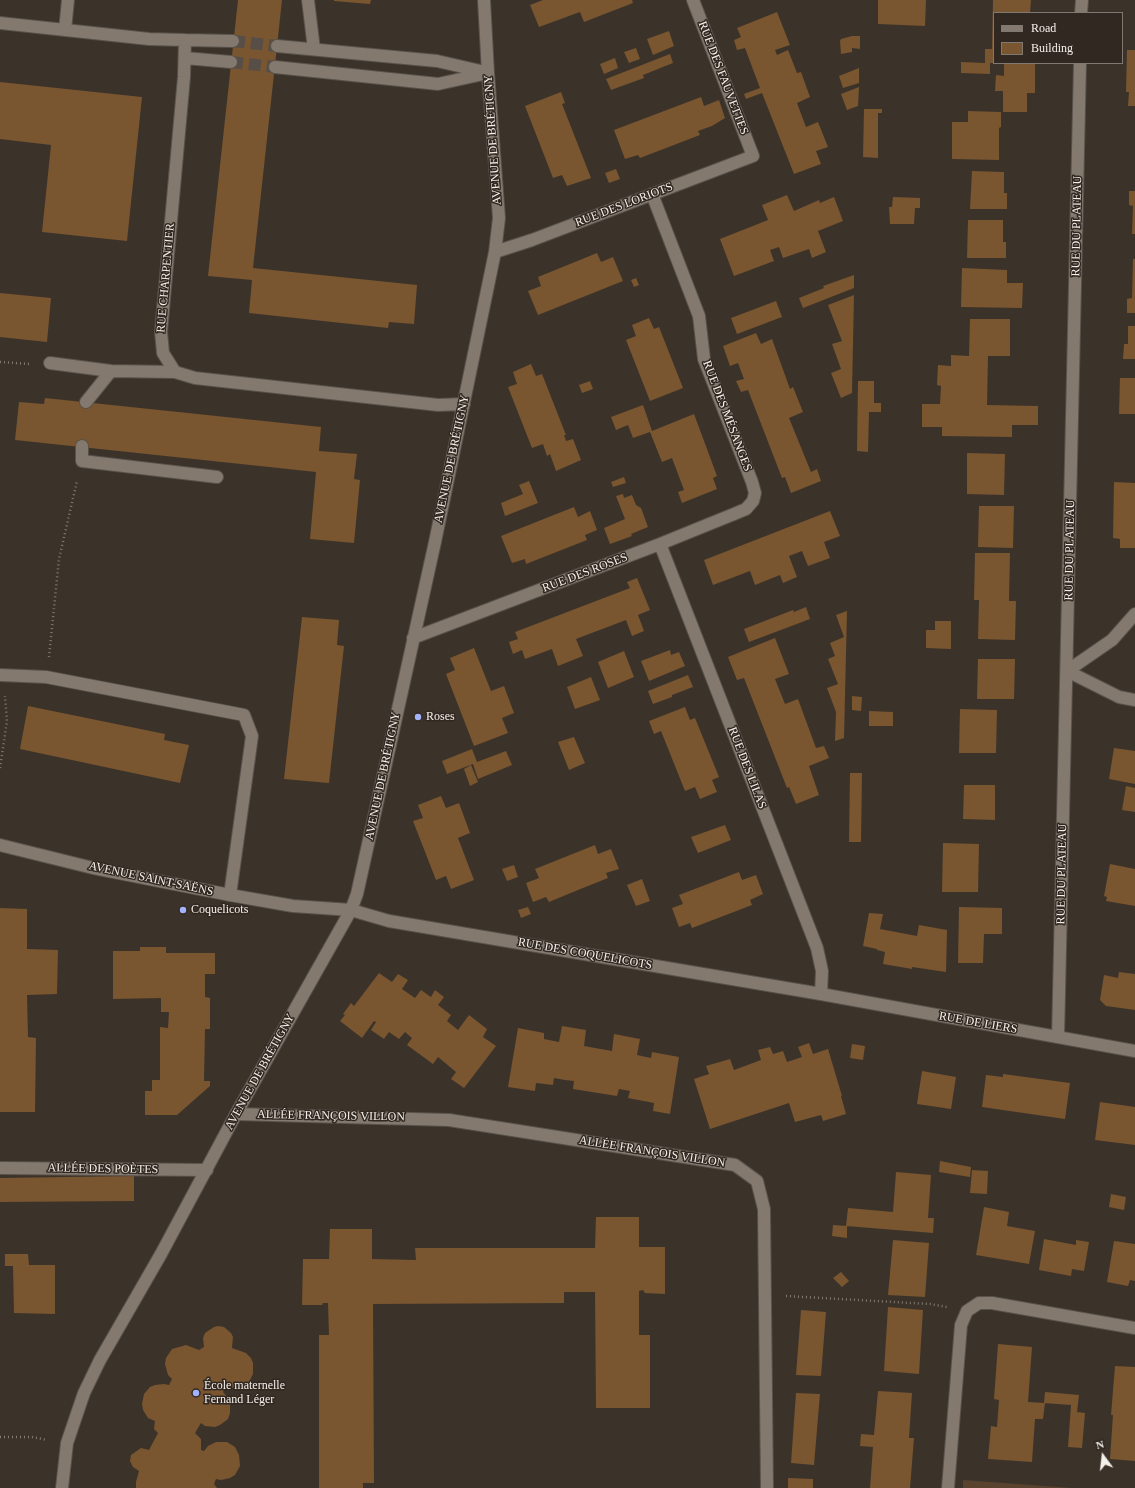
<!DOCTYPE html>
<meta charset="utf-8">
<style>
body{margin:0}
#map{position:relative;width:1135px;height:1488px;overflow:hidden;background:#3b332a;font-family:"Times New Roman",serif}
canvas{display:block}
.legend{position:absolute;left:993px;top:12px;width:130px;height:52px;box-sizing:border-box;background:#312921;border:1px solid #807972;margin:0;padding:5px 7px;list-style:none;font-size:12px;color:#f6f0eb}
.legend li{display:flex;align-items:center;gap:8px;height:20px}
.legend b{width:20px;border:1px solid #807972}
.north{position:absolute;left:1083px;top:1436px;width:40px;height:40px;-webkit-text-stroke:3px #312921;paint-order:stroke;rotate:345deg;font-size:11px;font-weight:700;line-height:16px;text-align:center;color:#f6f0eb}
.north::after{content:'';display:block;margin:auto;width:14px;height:18px;background:#f6f0eb;clip-path:polygon(50% 0,100% 100%,50% 72%,0 100%)}
</style>
<div id="map">
<canvas width="1135" height="1488"></canvas>
<ul class="legend">
<li><b style="height:5px;background:#83796f"></b>Road</li>
<li><b style="height:11px;background:#795530"></b>Building</li>
</ul>
<div class="north">N</div>
</div>
<script>
const context = document.querySelector('canvas').getContext('2d');
context.lineJoin = 'round';
function fillPath(path, color) {
  context.fillStyle = color;
  context.fill(path, 'evenodd');
}
function toPath(rows) {
  const path = new Path2D();
  for (const r of rows) {
    path.moveTo(r[0], r[1]);
    for (let i = 2; i < r.length; i += 2) path.lineTo(r[i], r[i + 1]);
  }
  return path;
}
function trace(path, color, width, dash) {
  context.strokeStyle = color;
  context.lineWidth = width;
  context.lineCap = dash ? 'butt' : 'round';
  context.setLineDash(dash || []);
  context.stroke(path);
}
function write(font, color, halo, rows, align = 'center') {
  context.font = font + ' "Times New Roman",serif';
  context.lineWidth = 3;
  context.setLineDash([]);
  context.textBaseline = 'middle';
  context.strokeStyle = halo;
  context.fillStyle = color;
  for (const [text, x, y, turn = 0] of rows) {
    context.save();
    context.translate(x, y);
    context.rotate((+turn || 0) * Math.PI / 180);
    context.textAlign = isNaN(turn) ? turn : align;
    if (halo) context.strokeText(text, 0, 0);
    context.fillText(text, 0, 0);
    context.restore();
  }
}
fillPath(toPath([
 [963,1480,1072,1488,963,1488]
]), '#59432f');
fillPath(toPath([
 [238,0,282,0,253,268,417,285,414,324,389,322,388,328,249,313,252,280,208,276],
 [334,0,371,0,370,4,334,1],
 [543,0,632,0,633,3,584,22,580,12,539,27,530,5],
 [878,0,926,0,925,26,878,24],
 [993,0,1031,0,1030,13,994,13,994,63,990,63,990,74,961,73,961,62,985,63,985,49,992,49],
 [777,12,790,45,775,50,777,55,788,50,797,73,801,72,810,97,797,103,806,127,818,122,828,147,816,151,821,164,794,174,762,93,746,99,744,94,760,88,745,48,737,50,734,40,741,37,737,28],
 [669,31,674,46,653,55,647,39],
 [852,36,860,36,860,49,852,48,852,52,841,54,840,41,841,39],
 [636,48,640,59,629,63,624,52],
 [1127,50,1135,50,1135,106,1128,106,1129,92,1126,92],
 [670,54,673,63,643,75,644,78,611,90,606,79],
 [615,58,618,68,604,74,600,64],
 [1004,63,1035,64,1035,93,1027,93,1027,112,1003,112,1003,91,995,91,996,75,1004,76],
 [859,68,859,83,843,88,839,76],
 [0,82,142,97,127,241,42,232,51,145,0,139],
 [859,87,858,106,847,110,841,94],
 [561,92,565,103,562,104,591,178,567,186,562,175,553,178,525,106],
 [701,97,704,106,719,100,725,118,712,126,698,131,700,135,640,158,638,155,625,159,614,130],
 [864,109,882,109,882,113,878,113,878,158,863,157],
 [968,111,1001,112,1001,127,999,128,999,160,952,159,952,122,968,122],
 [616,169,620,179,609,183,605,173],
 [972,171,1004,172,1004,193,1007,193,1007,209,970,209],
 [1129,191,1135,191,1135,234,1132,234,1133,206,1129,205],
 [787,195,794,211,819,200,820,203,834,197,843,221,818,231,826,252,812,258,809,249,783,258,779,247,770,250,774,261,734,276,720,239,768,220,762,205],
 [893,197,920,198,920,208,915,208,914,224,890,224,889,207,892,207],
 [968,220,1003,220,1003,242,1006,242,1006,258,967,258],
 [597,253,601,262,613,257,623,281,538,315,528,291,541,286,538,277],
 [1133,259,1135,259,1135,313,1127,313,1127,299,1132,298],
 [962,268,1007,270,1007,283,1023,283,1022,308,961,307],
 [854,275,854,288,803,308,799,298,824,288,823,286],
 [636,278,639,285,634,287,631,280],
 [0,293,51,298,47,342,0,337],
 [854,295,852,393,841,398,831,373,841,369,832,344,842,341,828,305],
 [776,301,782,317,737,334,731,318],
 [649,318,654,329,659,327,683,388,650,401,626,340,636,336,632,325],
 [970,319,1010,319,1010,356,988,356,987,405,1038,406,1038,425,1012,425,1012,437,942,436,942,427,922,427,922,404,940,404,941,386,937,385,938,365,951,366,951,355,969,356],
 [1128,326,1135,326,1135,359,1123,359,1124,344,1128,344],
 [756,333,761,344,772,339,790,389,793,387,803,412,789,418,811,472,817,469,821,481,791,493,785,477,782,478,748,390,741,392,736,381,744,379,738,363,730,366,723,346],
 [531,364,536,376,542,374,566,435,564,435,566,441,573,439,581,460,556,471,550,454,547,456,543,444,532,448,508,387,517,384,513,372],
 [1120,378,1135,378,1135,414,1119,414],
 [590,381,593,389,582,393,579,385],
 [858,381,874,381,874,403,881,403,881,412,869,412,868,452,857,451],
 [45,398,321,427,319,451,357,454,354,479,360,480,354,543,310,539,316,472,15,440,19,402,44,404],
 [643,405,652,431,694,414,717,476,713,478,717,489,682,503,678,492,684,490,672,458,662,462,650,432,633,438,628,425,616,430,611,417],
 [967,453,1005,454,1004,495,967,494],
 [624,477,626,483,613,487,611,482],
 [529,481,538,503,505,516,501,503,523,494,519,485],
 [1114,482,1135,483,1135,548,1120,548,1120,539,1113,538],
 [623,494,624,498,632,495,636,505,641,508,648,527,631,534,632,536,610,544,604,528,625,519,616,496],
 [979,506,1014,506,1013,548,978,547],
 [574,507,578,517,590,511,597,530,585,535,587,540,526,564,525,559,512,563,501,536],
 [830,511,840,536,824,542,830,558,808,566,802,551,789,556,797,577,783,583,780,575,755,585,750,571,713,585,704,560],
 [975,553,1010,553,1009,601,1016,601,1015,640,978,639,979,600,974,600],
 [637,578,650,610,638,615,644,631,632,636,626,620,576,639,583,656,558,666,552,649,525,659,522,650,513,654,509,642,518,639,515,632,630,588,627,582],
 [806,607,810,619,749,642,744,629,793,610,794,612],
 [847,611,844,738,835,741,836,712,827,688,838,684,828,659,835,656,830,643,844,637,836,615],
 [302,617,339,620,337,645,344,646,329,783,284,779],
 [935,621,951,621,951,649,926,648,926,630,935,630],
 [775,638,789,674,775,679,785,704,798,699,816,748,824,746,829,758,809,766,819,795,796,804,789,787,787,788,744,678,737,680,728,657],
 [474,648,491,691,504,686,514,713,502,718,508,733,474,746,446,674,455,670,450,658],
 [670,650,671,655,679,652,685,666,649,681,641,661],
 [624,651,634,677,608,688,598,662],
 [978,659,1015,659,1014,699,977,699],
 [688,675,693,687,672,695,672,697,653,704,648,691],
 [591,677,600,700,575,709,567,687],
 [852,696,862,697,861,711,852,710],
 [28,706,165,734,164,740,189,745,180,783,20,749],
 [685,707,690,720,695,718,719,777,712,780,717,792,700,799,695,787,685,791,661,731,654,734,649,721],
 [960,709,997,710,996,753,959,753],
 [869,711,893,712,893,726,869,726],
 [574,737,585,763,569,770,558,742],
 [1114,748,1135,751,1135,784,1109,779],
 [472,749,477,762,506,751,512,765,478,779,473,764,447,774,442,761],
 [471,765,478,782,470,786,464,769],
 [850,773,862,773,861,842,849,842],
 [964,785,995,785,995,820,963,819],
 [1126,786,1135,788,1135,812,1122,810],
 [441,796,446,808,459,803,470,833,458,838,474,880,451,889,446,876,436,880,413,821,423,818,418,805],
 [725,825,731,840,698,853,691,837],
 [943,843,979,844,978,892,942,892],
 [595,845,598,854,611,849,619,869,606,873,608,878,578,890,549,902,546,897,533,902,526,883,539,878,535,869],
 [1110,864,1135,869,1135,906,1106,901,1107,897,1104,896],
 [514,865,518,877,507,881,502,869],
 [739,872,742,880,756,875,763,894,750,900,752,905,692,928,690,923,679,927,672,908,683,904,679,895],
 [642,879,650,901,636,906,627,885],
 [528,907,531,914,521,918,518,910],
 [959,907,1002,908,1002,934,984,934,983,963,958,963],
 [0,908,27,909,27,949,58,950,57,994,27,995,28,1037,36,1038,35,1112,0,1112],
 [869,913,883,914,880,929,917,936,919,925,947,930,946,972,912,967,912,969,883,964,885,952,877,950,877,949,863,946],
 [140,947,166,947,166,953,215,953,215,974,205,974,205,997,210,998,210,1029,205,1029,204,1081,210,1081,210,1086,177,1115,145,1115,145,1091,152,1091,152,1080,160,1080,160,1027,168,1028,169,1012,161,1012,161,998,113,999,113,951,140,951],
 [1119,972,1135,974,1135,1010,1106,1006,1100,1000,1104,975,1118,978],
 [379,973,392,982,398,974,408,980,402,989,415,998,421,990,431,997,435,990,444,997,438,1005,451,1015,447,1021,458,1030,469,1015,487,1029,483,1037,496,1046,464,1088,451,1079,456,1072,438,1057,433,1064,407,1045,412,1038,405,1032,399,1039,389,1032,384,1039,371,1030,376,1022,374,1021,362,1038,340,1021,345,1015,343,1014,351,1003,354,1006],
 [562,1026,586,1030,584,1046,612,1051,614,1034,640,1039,637,1055,651,1058,652,1052,679,1057,670,1114,653,1111,654,1103,628,1098,630,1091,619,1089,617,1096,573,1089,574,1081,565,1080,554,1078,553,1085,536,1083,535,1091,508,1087,518,1028,544,1033,544,1039,559,1042],
 [809,1043,813,1054,828,1049,842,1096,841,1096,846,1114,823,1121,821,1115,795,1122,789,1103,710,1129,694,1079,709,1074,706,1066,730,1059,734,1070,761,1060,758,1050,770,1047,773,1054,783,1051,787,1062,802,1057,798,1047],
 [852,1044,865,1046,863,1060,850,1058],
 [922,1071,956,1077,951,1109,917,1104],
 [1003,1074,1070,1083,1065,1119,982,1107,986,1075,1003,1077],
 [1100,1102,1135,1107,1135,1145,1095,1140],
 [940,1161,971,1167,970,1177,939,1172],
 [972,1170,988,1171,987,1194,970,1193],
 [896,1172,931,1175,928,1218,934,1218,933,1233,846,1226,848,1208,893,1212],
 [134,1176,134,1201,0,1202,0,1178],
 [1111,1194,1126,1197,1124,1210,1109,1207],
 [984,1207,1009,1212,1007,1226,1035,1231,1029,1264,976,1255],
 [596,1217,639,1217,639,1247,665,1247,665,1294,645,1293,643,1290,639,1291,639,1335,650,1335,650,1408,596,1408,595,1292,564,1292,564,1303,373,1304,374,1483,363,1483,363,1488,319,1488,319,1335,329,1335,328,1303,323,1303,322,1305,302,1305,303,1259,329,1259,330,1229,372,1229,372,1259,416,1260,415,1248,595,1248],
 [833,1225,847,1226,847,1238,832,1236],
 [1044,1239,1076,1245,1076,1240,1089,1242,1084,1271,1072,1269,1071,1276,1039,1270],
 [893,1240,929,1243,925,1297,888,1295],
 [1114,1241,1135,1244,1135,1281,1130,1280,1128,1286,1107,1282],
 [5,1254,28,1254,29,1265,55,1265,55,1314,14,1313,13,1266,5,1266],
 [841,1272,849,1281,842,1287,833,1278],
 [888,1307,923,1310,919,1374,884,1371],
 [801,1310,826,1312,821,1376,796,1375],
 [218,1326,224,1327,231,1333,233,1337,232,1348,246,1353,251,1358,253,1363,253,1374,249,1382,246,1385,238,1388,226,1387,223,1392,228,1398,230,1402,230,1413,228,1419,220,1425,215,1427,205,1426,201,1423,195,1433,201,1439,201,1450,204,1451,208,1446,216,1442,227,1442,235,1447,239,1455,240,1466,235,1475,230,1478,221,1480,216,1479,214,1484,217,1488,136,1488,136,1482,139,1471,133,1467,130,1461,131,1455,141,1448,149,1450,158,1433,154,1429,155,1421,148,1418,143,1410,142,1404,144,1394,150,1387,155,1385,164,1384,169,1385,172,1379,168,1375,165,1364,166,1358,172,1349,186,1345,199,1350,204,1347,203,1338,205,1333,214,1327],
 [998,1344,1032,1347,1028,1402,1045,1403,1043,1419,1035,1419,1032,1462,988,1459,991,1426,997,1427,999,1400,994,1399],
 [1115,1366,1135,1367,1135,1461,1110,1459,1113,1415,1111,1415],
 [878,1391,912,1393,909,1438,914,1438,910,1488,870,1488,873,1447,860,1446,861,1434,874,1435],
 [1045,1392,1079,1395,1077,1412,1085,1413,1082,1448,1068,1447,1071,1405,1044,1403],
 [796,1393,820,1394,814,1465,791,1463],
 [788,1478,813,1479,813,1488,788,1488]
]), '#795530');
trace(toPath([
 [233,41,277,46],
 [231,62,275,67]
]), '#574f47', 12, [12, 6]);
const service = toPath([
 [308,0,314,49],
 [50,363,111,371,175,372],
 [86,402,111,371],
 [82,446,82,461,217,477],
 [0,675,46,677,244,715,252,736,230,895],
 [236,1114,449,1120,735,1165,757,1181,764,1209,767,1488],
 [0,1168,207,1170]
]);
const minor = toPath([
 [1081,13,1082,0],
 [0,23,149,39,185,40,184,77,161,332,163,353,175,372,195,378,438,405,464,404],
 [65,30,68,0],
 [185,40,233,41],
 [277,46,437,61,485,72],
 [185,58,231,62],
 [275,67,438,84,488,73],
 [495,252,532,240,753,156,693,0],
 [660,544,817,948,822,971,821,994],
 [1135,614,1112,640,1067,671,1119,697,1135,700],
 [413,638,660,544,734,514,746,509,753,501,755,493,752,482,704,359,699,316,652,194],
 [1058,1037,1080,63],
 [62,1488,67,1443,84,1393,100,1360,161,1254,236,1114,351,910,357,894,435,542,495,252,499,218,488,73,484,0],
 [948,1488,961,1325,967,1311,979,1303,992,1303,1135,1328]
]);
const tertiary = toPath([
 [0,845,93,868,230,895,293,906,351,910,389,921,821,994,1135,1051]
]);
trace(service, '#59524b', 14);
trace(minor, '#59524b', 14);
trace(tertiary, '#59524b', 14);
trace(toPath([
 [0,362,30,364],
 [49,657,59,559,77,481],
 [0,768,7,721,5,696],
 [786,1296,930,1304,947,1307],
 [0,1437,32,1437,47,1440]
]), '#827b74', 2.5, [1, 3]);
trace(service, '#83796f', 12);
trace(minor, '#83796f', 12);
trace(tertiary, '#83796f', 12);
for (const [x, y, r, color] of [
 [418,717,4,"#a3b2fd"],
 [183,910,4,"#a3b2fd"],
 [196,1393,4,"#a3b2fd"]
]) {
  const dot = new Path2D();
  dot.arc(x, y, r, 0, 2 * Math.PI);
  context.fillStyle = color;
  context.fill(dot);
  trace(dot, '#312921', 1.5);
}
write('12px', '#f6f0eb', '#312921', [
 ["RUE DES FAUVETTES",723,78,69],
 ["AVENUE DE BRÉTIGNY",493,140,-94],
 ["RUE DES LORIOTS",624,205,-21],
 ["RUE DU PLATEAU",1077,226,-89],
 ["RUE CHARPENTIER",166,278,-85],
 ["RUE DES MÉSANGES",727,416,69],
 ["AVENUE DE BRÉTIGNY",452,459,-78],
 ["RUE DU PLATEAU",1070,550,-89],
 ["RUE DES ROSES",585,573,-21],
 ["RUE DES LILAS",747,768,69],
 ["AVENUE DE BRÉTIGNY",383,776,-78],
 ["RUE DU PLATEAU",1062,874,-89],
 ["AVENUE SAINT-SAËNS",151,879,12],
 ["RUE DES COQUELICOTS",585,954,10],
 ["RUE DE LIERS",978,1023,10],
 ["AVENUE DE BRÉTIGNY",260,1072,-61],
 ["ALLÉE FRANÇOIS VILLON",331,1116,1],
 ["ALLÉE FRANÇOIS VILLON",652,1152,9],
 ["ALLÉE DES POÈTES",103,1169,1]
]);
write('12px', '#f6f0eb', '#312921', [
 ["Roses",426,717],
 ["Coquelicots",191,910],
 ["École maternelle",204,1386],
 ["Fernand Léger",204,1400]
], 'left');
</script>
